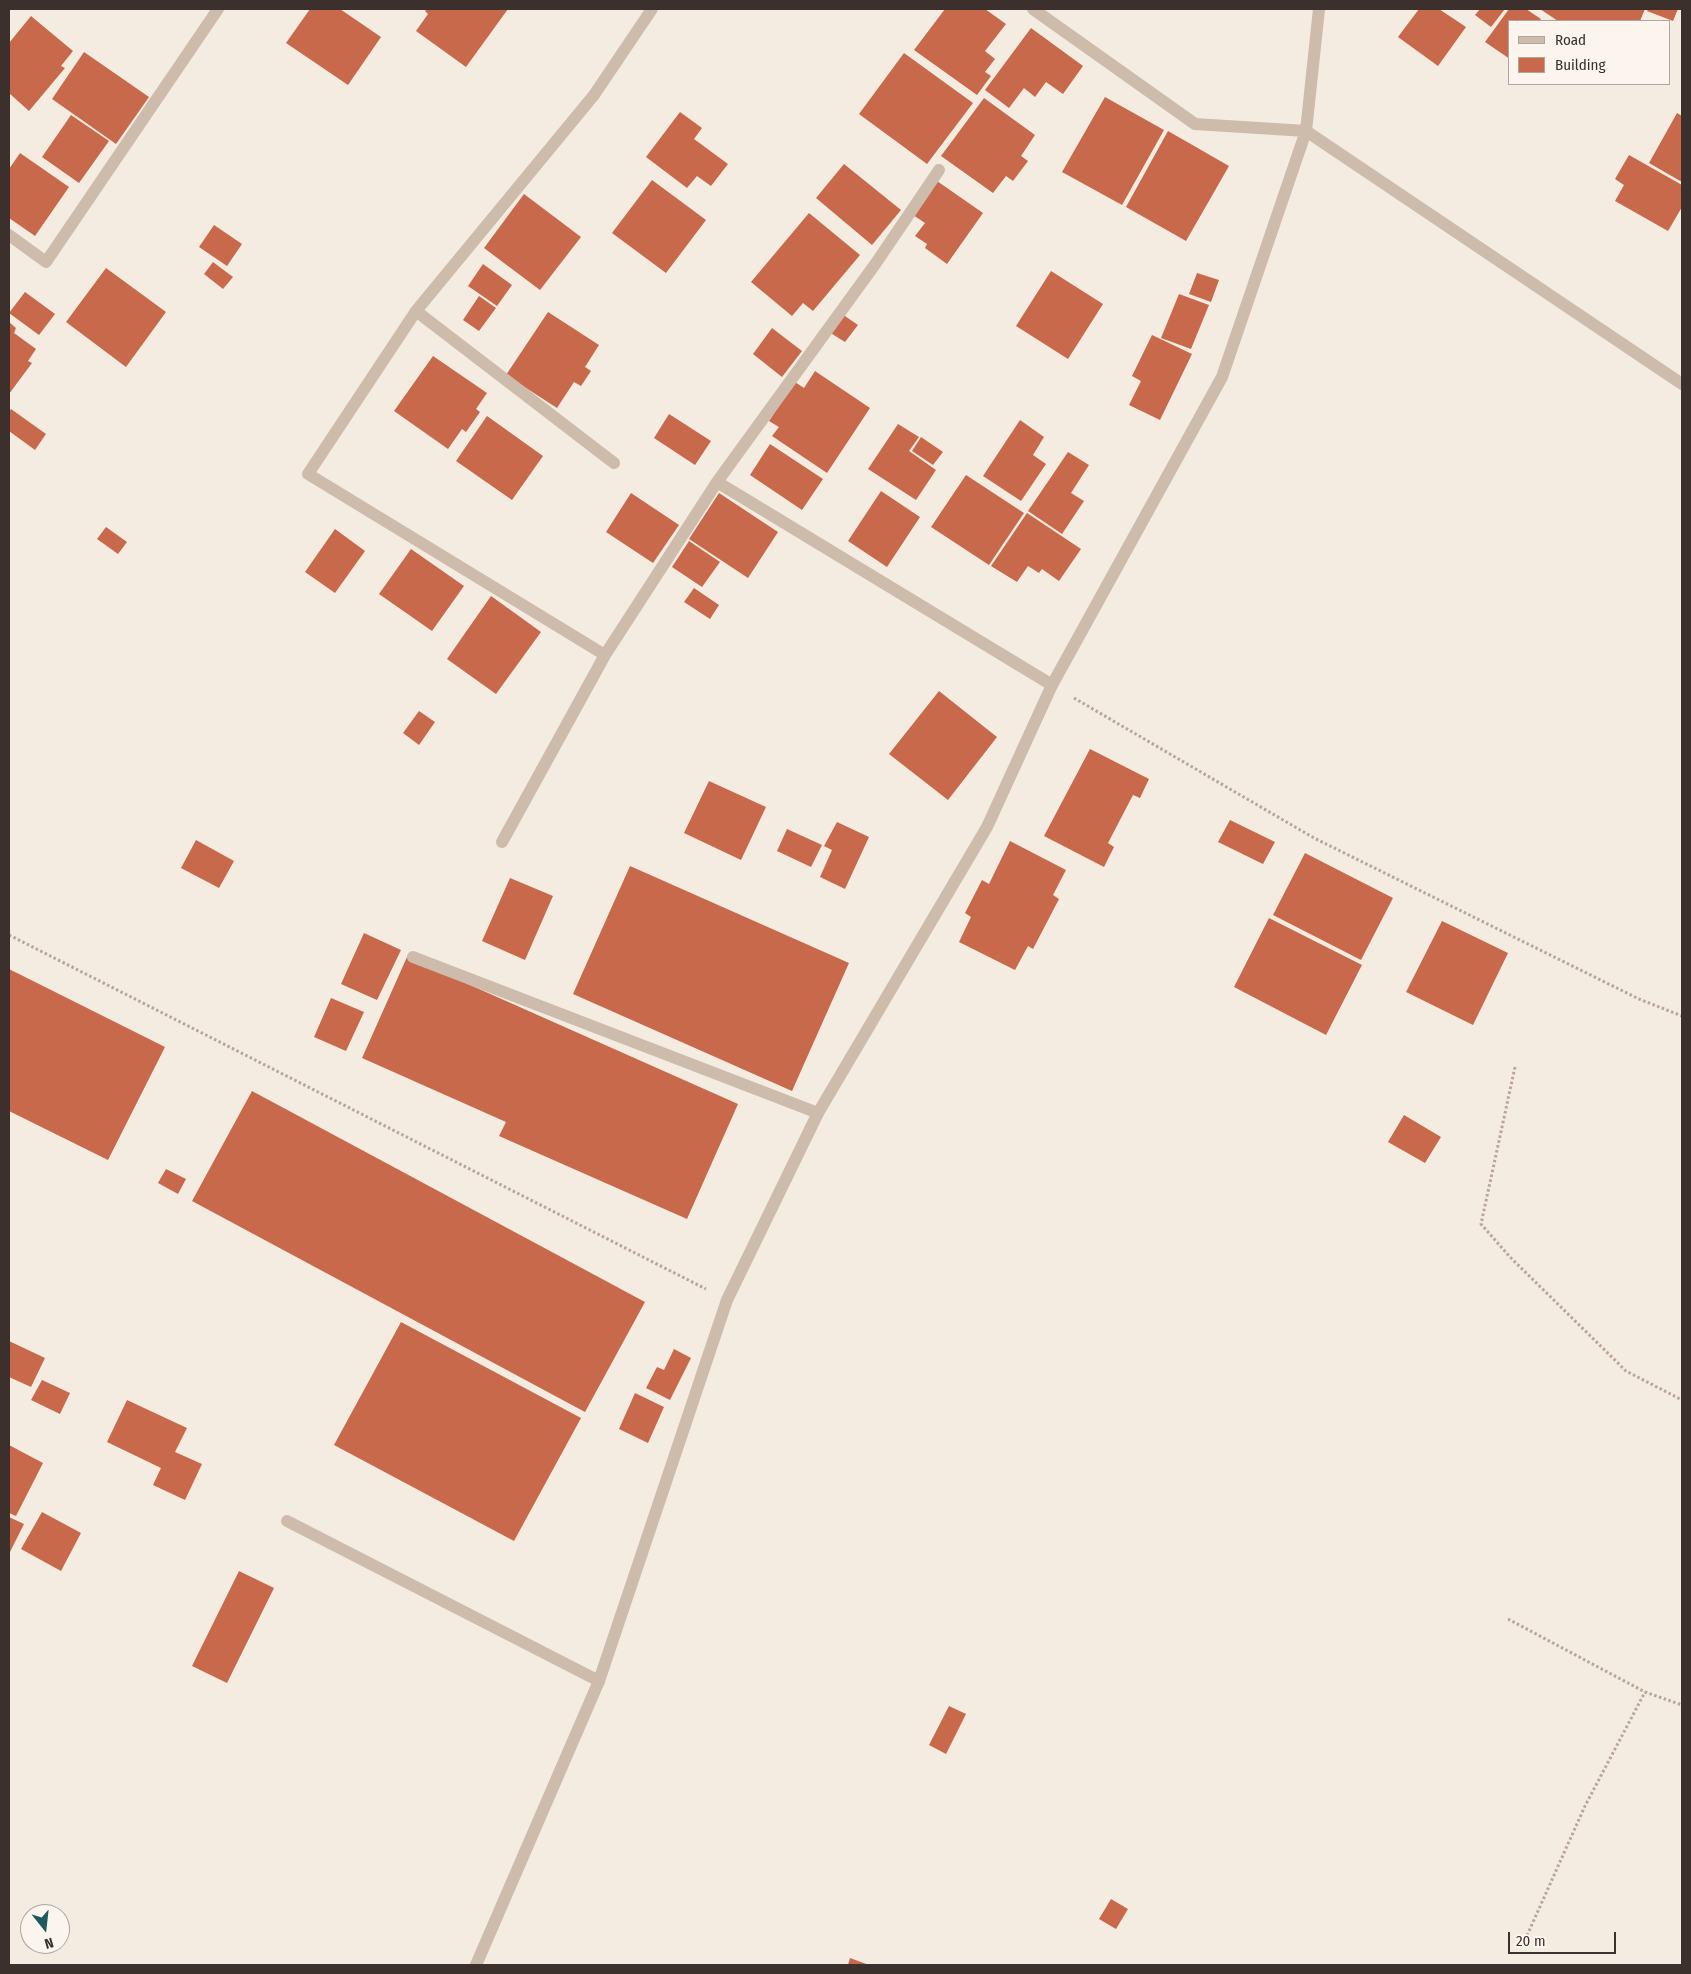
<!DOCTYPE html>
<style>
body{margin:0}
#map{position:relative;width:1691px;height:1974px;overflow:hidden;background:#f4ebe1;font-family:"Fira Sans Condensed",sans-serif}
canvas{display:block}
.frame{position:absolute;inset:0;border:10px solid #3b302b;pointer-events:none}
.legend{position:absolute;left:1508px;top:20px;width:162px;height:65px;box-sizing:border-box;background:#fbf5ee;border:1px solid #aea6a0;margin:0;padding:6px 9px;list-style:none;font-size:15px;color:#3b302b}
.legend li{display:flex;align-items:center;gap:10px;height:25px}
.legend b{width:25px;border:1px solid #aea6a0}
.north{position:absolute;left:20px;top:1904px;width:50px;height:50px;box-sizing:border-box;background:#fbf5ee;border:1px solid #aea6a0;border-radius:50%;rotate:164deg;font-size:14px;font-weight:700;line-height:20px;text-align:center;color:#3b302b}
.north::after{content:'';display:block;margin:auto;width:18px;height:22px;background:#1f5a5e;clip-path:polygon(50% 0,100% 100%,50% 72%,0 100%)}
.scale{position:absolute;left:1508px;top:1932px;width:108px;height:22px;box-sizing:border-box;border:2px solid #3b302b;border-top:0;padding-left:6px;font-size:15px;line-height:18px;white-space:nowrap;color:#3b302b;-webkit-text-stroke:4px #fbf5ee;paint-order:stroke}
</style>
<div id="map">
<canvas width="1691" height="1974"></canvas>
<div class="frame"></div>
<ul class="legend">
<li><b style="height:6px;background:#cdbbac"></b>Road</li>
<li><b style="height:14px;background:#c8694b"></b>Building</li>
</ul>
<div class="north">N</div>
<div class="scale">20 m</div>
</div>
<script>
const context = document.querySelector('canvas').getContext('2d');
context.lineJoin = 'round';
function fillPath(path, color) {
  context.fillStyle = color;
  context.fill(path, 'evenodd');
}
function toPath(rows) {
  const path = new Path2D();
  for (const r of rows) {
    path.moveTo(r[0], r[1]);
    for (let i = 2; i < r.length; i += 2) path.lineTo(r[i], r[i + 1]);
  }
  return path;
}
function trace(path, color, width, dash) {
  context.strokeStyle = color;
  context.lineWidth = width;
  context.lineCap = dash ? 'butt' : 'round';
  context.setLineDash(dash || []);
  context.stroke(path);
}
fillPath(toPath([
 [310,9,340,9,381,37,348,85,286,43],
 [427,9,508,9,466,67,416,31,428,14,425,11],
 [945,9,985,9,1006,24,985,51,995,59,985,72,991,76,977,95,914,50],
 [1419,9,1439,9,1466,27,1438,66,1398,37],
 [1480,9,1505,9,1491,27,1475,15],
 [1509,9,1526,9,1541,19,1539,21,1510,21,1510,59,1485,42],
 [1540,9,1645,9,1640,21,1558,21],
 [1648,9,1678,9,1673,21,1647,11],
 [31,16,73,51,61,66,65,68,29,111,9,93,9,43],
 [1031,28,1083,66,1063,94,1046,82,1035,97,1024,88,1009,108,985,90],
 [84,52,149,97,116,144,52,99],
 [904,53,973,103,927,164,859,114],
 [1105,97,1164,130,1122,205,1062,172],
 [984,98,1035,135,1021,156,1028,161,1013,181,1006,176,993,193,941,156],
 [680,112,702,128,694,139,728,164,711,186,697,176,687,188,646,157],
 [1677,113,1682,116,1682,182,1649,163],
 [71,115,109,141,79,183,42,157],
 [1168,131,1229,166,1186,241,1126,207],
 [20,153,69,187,35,236,9,218,9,169],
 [1629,155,1682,185,1682,207,1668,231,1615,201,1624,185,1615,179],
 [844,164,901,210,872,245,816,198],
 [652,180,706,220,666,273,612,233],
 [937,181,983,213,947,264,925,248,927,244,915,236,925,223,913,215],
 [524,194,581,237,540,290,484,248],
 [809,213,860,255,813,311,803,303,792,316,751,282],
 [214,225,242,244,227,266,199,247],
 [213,262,233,277,223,289,204,274],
 [483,264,512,285,497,306,468,286],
 [106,268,166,312,126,367,66,322],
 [1051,271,1103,304,1068,359,1016,326],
 [1197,273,1219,280,1211,302,1189,294],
 [25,292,55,314,39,335,9,313],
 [1179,294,1209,305,1191,349,1161,338],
 [479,296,496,308,479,331,463,320],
 [548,312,599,345,585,367,591,371,581,386,574,382,557,408,506,375],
 [842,314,858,325,845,342,829,332],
 [9,322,16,328,14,333,36,349,28,361,32,363,9,394],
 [772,328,802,351,782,377,753,354],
 [1152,335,1192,354,1160,420,1129,405,1141,381,1132,376],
 [433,356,487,393,476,409,480,412,466,432,462,429,448,449,394,411],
 [815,371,870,408,827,473,772,436,779,427,769,421,795,382,804,388],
 [11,409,46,434,35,450,9,431,9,412],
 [669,414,711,441,695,465,654,438],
 [487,416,543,456,512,500,456,461],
 [1020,420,1044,437,1033,455,1046,464,1021,501,983,476],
 [898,424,919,437,909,451,936,470,916,500,868,469],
 [921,437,943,452,933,465,912,451],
 [770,444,823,479,802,510,750,475],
 [1068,452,1089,465,1071,493,1084,501,1062,534,1028,511],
 [966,475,1024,513,989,565,931,527],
 [881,491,920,517,887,567,848,541],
 [631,493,679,525,653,563,606,532],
 [719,493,778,532,748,578,689,539],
 [1027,513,1081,549,1059,581,1042,569,1039,573,1028,566,1017,582,991,566],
 [106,527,127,542,118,554,97,539],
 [335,529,365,551,335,593,305,572],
 [689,541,720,562,702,587,672,567],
 [411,549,464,586,432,631,379,594],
 [694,588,719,605,710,619,684,602],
 [491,596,541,632,496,694,447,659],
 [939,691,997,737,948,800,889,754],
 [419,711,435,722,419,745,403,733],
 [1090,749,1149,779,1140,798,1133,795,1108,843,1114,847,1104,867,1044,836],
 [709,781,766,807,741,860,684,833],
 [1230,820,1275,842,1263,864,1218,842],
 [837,822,869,837,845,889,820,877,832,850,824,846],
 [787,829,822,845,811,867,777,851],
 [196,840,234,861,219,888,181,868],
 [1010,841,1066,870,1053,895,1059,899,1033,949,1028,946,1015,970,959,942,971,917,965,913,982,880,989,884],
 [1305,853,1393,898,1361,960,1273,915],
 [630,866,849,963,792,1091,573,994],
 [510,878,553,896,525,960,482,941],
 [1269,918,1362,965,1326,1035,1234,987],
 [1442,921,1508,953,1473,1025,1406,992],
 [364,933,401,950,377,1000,341,984],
 [407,957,738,1104,687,1219,499,1136,506,1122,362,1058],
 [9,969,165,1047,108,1160,9,1111],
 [331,998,364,1012,346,1051,314,1037],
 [252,1091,645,1302,585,1412,192,1201],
 [1404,1115,1441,1137,1425,1163,1388,1142],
 [166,1169,186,1179,178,1194,158,1183],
 [401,1322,581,1418,514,1541,334,1445],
 [9,1341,45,1358,31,1387,9,1377],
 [674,1349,691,1358,670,1400,646,1388,657,1367,664,1370],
 [42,1380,70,1393,60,1414,31,1400],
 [635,1393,664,1407,648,1443,619,1429],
 [127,1400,187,1428,175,1452,202,1464,185,1500,153,1485,161,1468,107,1442],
 [9,1445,43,1463,16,1516,9,1513],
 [42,1512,81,1533,61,1571,21,1549],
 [9,1517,24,1524,10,1552,9,1551],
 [239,1571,274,1588,227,1683,192,1666],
 [949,1706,966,1714,946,1754,929,1745],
 [1111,1899,1128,1909,1116,1929,1099,1919],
 [850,1958,869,1965,848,1965]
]), '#c8694b');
trace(toPath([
 [1074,698,1314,838,1639,999,1682,1016],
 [9,935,706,1289],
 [1515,1067,1481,1224,1510,1257,1626,1371,1682,1400],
 [1508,1619,1645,1692,1682,1705],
 [1525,1940,1585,1806,1645,1692]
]), '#b9a596', 3, [2.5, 2.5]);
trace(toPath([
 [1306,131,1682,384],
 [9,235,46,262,218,9],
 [416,311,614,463],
 [717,482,1052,685],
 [605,655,308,474,416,311,594,95,652,9],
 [502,842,605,655,717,482,876,263,939,170],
 [413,957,818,1113],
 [287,1521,599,1681]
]), '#cdbbac', 12);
trace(toPath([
 [1033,9,1195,124,1306,131],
 [476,1965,599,1681,727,1300,818,1113,987,827,1052,685,1222,377,1306,131,1319,9]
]), '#cdbbac', 12);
</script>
